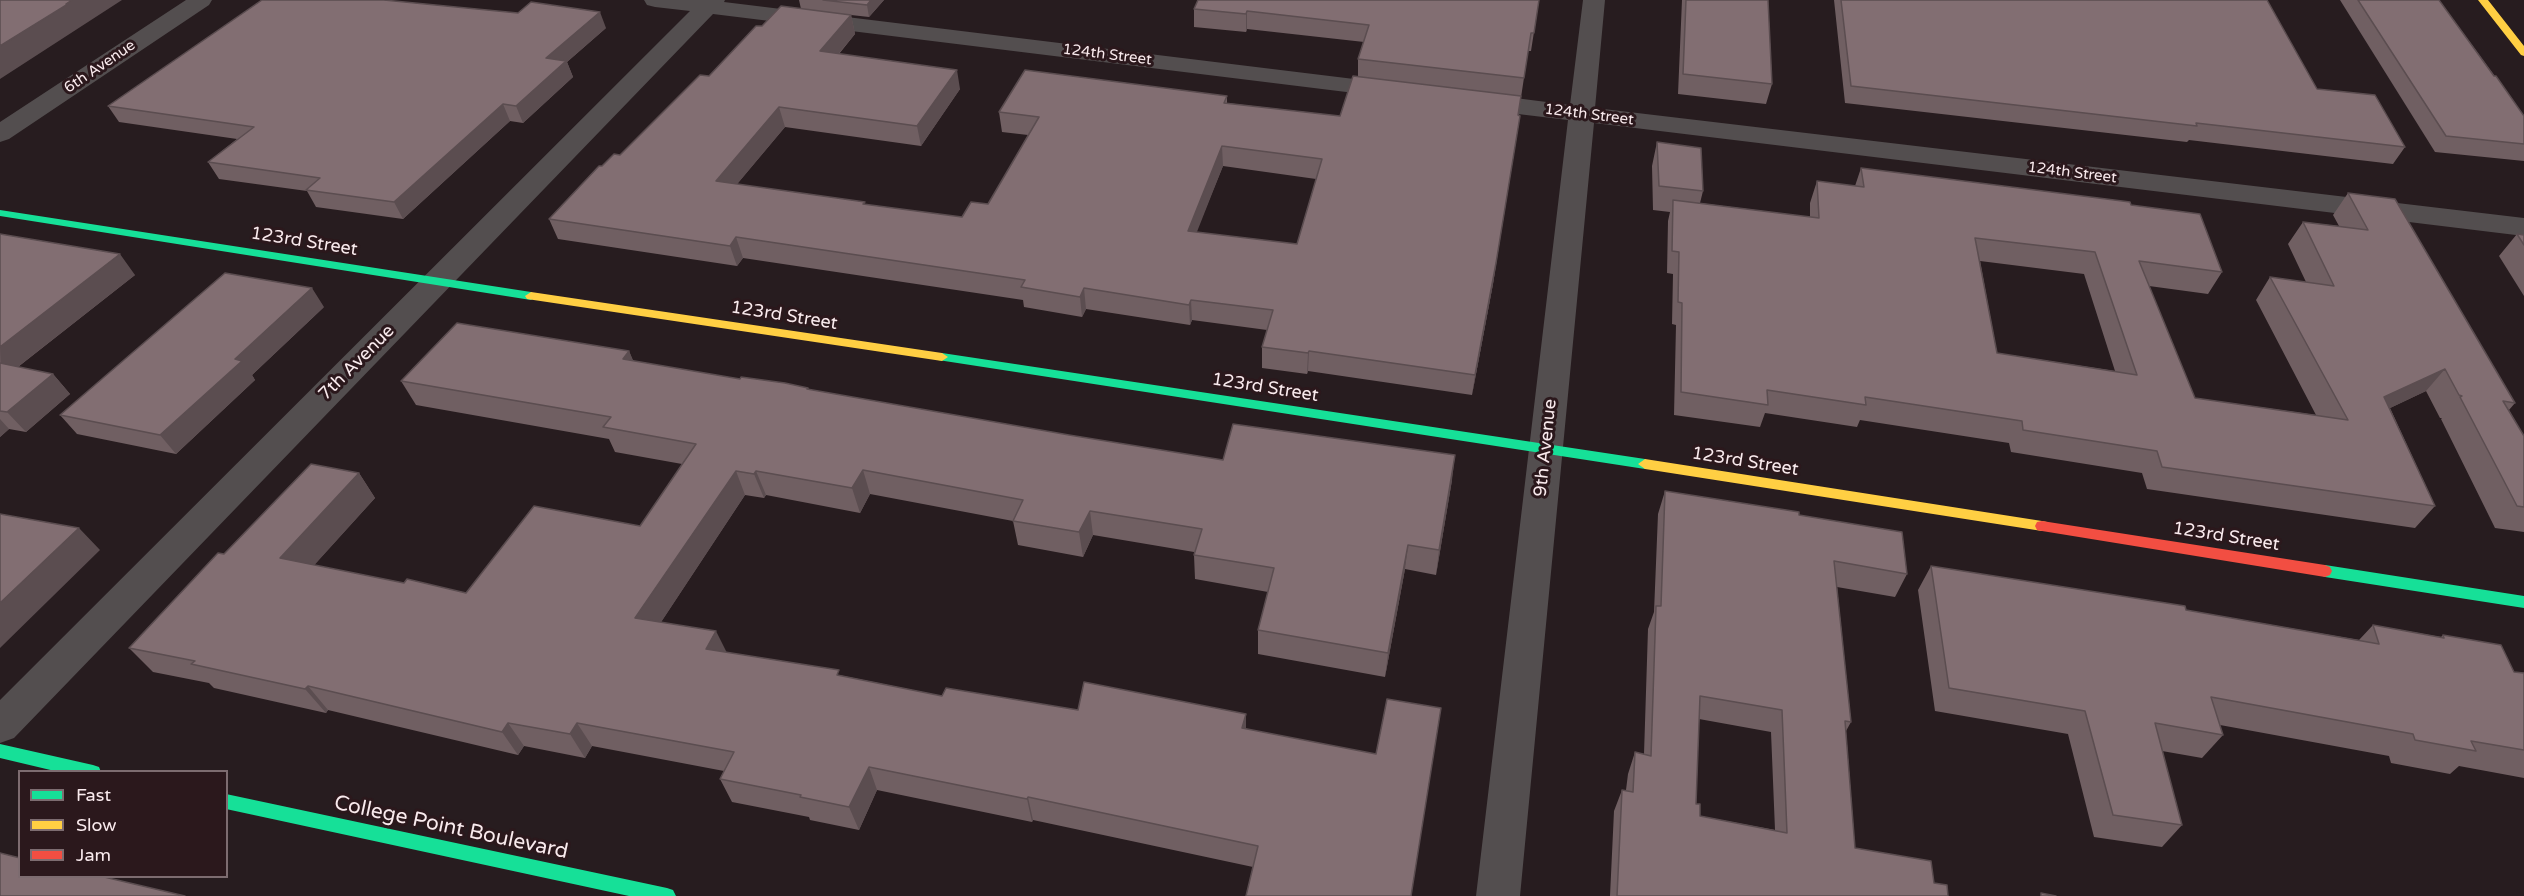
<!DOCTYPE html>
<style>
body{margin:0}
#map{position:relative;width:2524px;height:896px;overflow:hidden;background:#271c1f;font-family:"Varela Round",sans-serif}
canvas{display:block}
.legend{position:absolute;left:18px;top:770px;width:210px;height:108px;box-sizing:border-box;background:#2b181c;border:2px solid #7d6c70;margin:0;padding:8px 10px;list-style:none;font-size:18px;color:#f9eaed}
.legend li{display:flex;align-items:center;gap:12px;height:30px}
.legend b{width:30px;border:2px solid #7d6c70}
</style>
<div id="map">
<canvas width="2524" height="896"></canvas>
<ul class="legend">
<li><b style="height:8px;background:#16e098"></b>Fast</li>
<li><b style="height:8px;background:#ffcf43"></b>Slow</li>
<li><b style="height:8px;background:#f24e42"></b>Jam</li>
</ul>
</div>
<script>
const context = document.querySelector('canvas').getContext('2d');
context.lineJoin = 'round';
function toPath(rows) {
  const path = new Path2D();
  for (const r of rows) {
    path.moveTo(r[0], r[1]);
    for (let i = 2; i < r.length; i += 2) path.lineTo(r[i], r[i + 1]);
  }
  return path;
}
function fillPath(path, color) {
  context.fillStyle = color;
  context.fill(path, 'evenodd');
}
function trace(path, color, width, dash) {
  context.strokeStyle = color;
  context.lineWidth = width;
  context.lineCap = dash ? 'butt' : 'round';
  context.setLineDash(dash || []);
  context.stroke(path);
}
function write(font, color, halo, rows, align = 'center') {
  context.font = font + ' "Varela Round",sans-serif';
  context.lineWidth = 6;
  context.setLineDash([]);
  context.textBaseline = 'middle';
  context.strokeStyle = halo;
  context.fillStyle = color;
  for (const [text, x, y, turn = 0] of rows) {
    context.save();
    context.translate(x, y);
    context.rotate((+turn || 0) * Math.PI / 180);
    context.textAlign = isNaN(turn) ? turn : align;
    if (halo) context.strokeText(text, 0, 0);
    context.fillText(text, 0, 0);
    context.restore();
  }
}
fillPath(toPath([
 [186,0,212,0,209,5,9,139,0,142,0,122,186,0],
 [644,0,725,0,724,2,1395,84,1404,86,1407,91,1404,96,1395,98,713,14,14,738,0,743,0,700,690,11,655,7,647,5,644,0],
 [1583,0,1605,0,1595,108,2524,218,2524,236,1594,123,1520,896,1476,896,1568,120,1476,109,1467,106,1463,101,1467,96,1476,93,1570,105,1583,0]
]), '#534e4f');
fillPath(toPath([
 [0,210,531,292,537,296,531,300,0,216,0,210],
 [942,353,1645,459,1652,464,1645,469,938,360,936,357,942,353],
 [2325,565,2524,596,2524,608,2325,577,2320,575,2318,571,2320,567,2325,565],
 [0,744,93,765,99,767,101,772,59,772,0,758,0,744],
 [226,794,667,888,673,890,676,896,629,896,226,809,226,794]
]), '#16e098');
fillPath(toPath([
 [2478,0,2488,0,2524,46,2524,56,2521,55,2478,0],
 [531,292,942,353,948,357,942,361,527,299,525,296,531,292],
 [1645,459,2042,521,2047,522,2049,526,2047,530,2042,531,1645,469,1638,464,1645,459]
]), '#ffcf43');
fillPath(toPath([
 [2042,521,2325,565,2330,567,2332,571,2330,575,2325,577,2042,531,2037,530,2035,526,2037,522,2042,521]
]), '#f24e42');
fillPath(toPath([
 [799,0,884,0,869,17,851,15,855,34,839,54,960,89,921,146,785,127,737,184,865,205,962,217,988,204,1028,135,1002,132,999,112,1227,96,1227,103,1340,116,1358,76,1358,59,1364,42,1247,29,1246,32,1194,27,1194,9,1539,0,1531,51,1528,51,1493,284,1472,395,1308,371,1307,374,1262,368,1262,347,1267,330,1192,320,1190,325,1086,309,1082,317,1024,307,1023,300,743,258,737,266,558,239,549,219,602,166,620,155,709,76,762,26,801,9],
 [1223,166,1316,179,1297,244,1196,232],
 [1682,0,1768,0,1772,84,1766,104,1678,94],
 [1834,0,2267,0,2317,89,2405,147,2393,164,2189,140,2187,142,1845,103],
 [2340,0,2439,0,2524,116,2524,161,2435,152],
 [606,28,567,62,573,77,523,123,510,121,403,219,316,207,307,191,219,179,208,162,237,139,119,122,108,106],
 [1657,142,1703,191,1700,203,1810,217,1810,203,1817,181,1855,186,1861,168,2131,205,2222,272,2208,294,2149,286,2195,398,2316,415,2256,300,2270,277,2306,282,2288,244,2303,222,2339,226,2333,215,2348,193,2515,403,2509,410,2524,437,2524,532,2495,528,2441,419,2442,418,2440,418,2426,391,2390,408,2435,506,2415,528,2147,489,2142,473,2011,452,2009,443,1860,420,1857,427,1765,413,1760,427,1674,415,1676,325,1672,324,1673,274,1667,273,1668,221,1670,212,1653,210,1652,166],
 [1980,261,2084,274,2115,371,1997,353],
 [0,234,135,275,18,367,53,374,70,394,26,432,9,429,0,437],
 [2517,234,2524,235,2524,296,2499,256],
 [324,307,252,375,255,380,176,454,77,434,60,415],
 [629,351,633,361,740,379,808,388,809,390,1069,435,1223,460,1452,480,1436,575,1405,569,1385,677,1258,654,1258,630,1268,592,1195,579,1194,555,1194,552,1093,535,1083,557,1018,545,1013,521,870,494,860,513,766,495,764,498,745,495,661,622,726,652,942,696,1078,710,1246,714,1246,729,1376,754,1441,708,1253,867,1033,820,1032,822,877,790,859,830,810,820,809,817,732,802,720,779,724,771,592,746,585,758,524,746,518,755,328,710,326,713,214,688,209,683,153,672,129,648,224,554,359,473,375,498,314,565,404,583,466,593,640,526,682,464,615,452,609,439,416,405,401,381],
 [1665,491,1799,515,1907,574,1895,597,1837,587,1851,722,1846,731,1855,848,1934,883,1948,896,1610,896,1614,811,1622,790,1626,790,1628,774,1635,752,1644,754,1648,629,1654,612,1658,514],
 [1699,719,1771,732,1775,830,1700,816,1696,804],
 [1931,566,2359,640,2373,625,2441,637,2443,635,2514,672,2524,673,2524,778,2459,766,2450,774,2391,763,2389,756,2220,725,2223,735,2202,758,2162,751,2182,825,2162,847,2094,837,2068,734,1935,711,1918,590]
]), '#705f62');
fillPath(toPath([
 [72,0,122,0,0,79,0,46],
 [871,0,884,0,869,17,867,5],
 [1247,11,1247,29,1246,32,1246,14],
 [600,12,606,28,567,62,573,77,523,123,516,106,546,58],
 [851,15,855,34,824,71,820,51],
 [957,70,960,89,921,146,917,126],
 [503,104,510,121,403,219,394,202],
 [779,107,785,127,723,201,716,181],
 [1520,116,1493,284,1472,395,1475,375],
 [1222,146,1223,166,1189,252,1188,231],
 [736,237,743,258,737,266,730,246],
 [120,254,135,275,1,380,0,347],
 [312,288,324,307,252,375,255,380,176,454,160,435,235,359],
 [1084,288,1086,309,1082,317,1080,297],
 [1191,300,1192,320,1190,325,1189,305],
 [629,351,640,376,623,359],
 [1309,351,1308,371,1307,374,1308,353],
 [2445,369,2426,391,2367,419,2384,397],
 [53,374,70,394,26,432,7,412],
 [0,419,9,429,0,437],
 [1455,455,1452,480,1436,575,1439,550],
 [863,470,870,494,860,513,852,488],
 [736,471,745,495,648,642,635,618],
 [756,471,766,495,764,498,754,474],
 [359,473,375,498,299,582,280,558],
 [1090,511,1093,535,1083,557,1079,532],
 [79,528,100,550,0,648,0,603],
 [1408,545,1405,569,1385,677,1388,653],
 [716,631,728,655,706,649],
 [308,686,328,710,326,713,305,689],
 [1246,714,1246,737,1242,728],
 [508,723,524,746,518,755,502,732],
 [577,723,592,746,585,758,570,734],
 [869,767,877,790,859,830,849,807],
 [1028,797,1033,820,1032,822,1027,799]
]), '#5b4d50');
const building = toPath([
 [0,0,72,0,66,4,68,4,0,46,0,0],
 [262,0,384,0,518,13,531,2,600,12,546,58,566,61,516,106,503,104,394,202,306,190,320,178,208,162,254,127,108,106,262,0],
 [823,0,871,0,867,5,823,0],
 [1198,0,1539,0,1534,33,1531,33,1524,78,1358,59,1369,25,1247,11,1246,14,1194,9,1198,0],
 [1686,0,1768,0,1772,84,1683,74,1686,0],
 [1841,0,2267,0,2317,89,2375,95,2405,147,2196,123,2197,126,1851,86,1841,0],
 [2358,0,2439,0,2494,76,2496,76,2524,116,2524,144,2446,136,2358,0],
 [781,6,851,15,820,51,957,70,917,126,779,107,716,181,865,202,863,204,962,217,971,202,988,204,1039,117,999,112,1025,70,1227,96,1224,103,1340,116,1353,76,1521,96,1518,115,1520,116,1496,263,1475,375,1309,351,1308,353,1262,347,1273,310,1191,300,1189,305,1084,288,1080,297,1021,287,1025,280,736,237,730,246,549,219,599,166,602,166,614,154,620,155,700,75,709,76,756,26,762,26,781,6],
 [1222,146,1322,159,1297,244,1188,231,1222,146],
 [1657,142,1701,148,1703,191,1659,186,1657,142],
 [1861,168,2130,202,2131,205,2200,214,2222,272,2139,261,2195,398,2348,420,2270,277,2334,286,2303,222,2368,230,2348,193,2395,199,2515,403,2503,401,2524,436,2524,507,2517,506,2460,397,2462,396,2459,395,2445,369,2384,397,2435,506,2162,467,2157,451,2023,430,2022,421,1865,397,1866,405,1767,390,1768,405,1681,392,1682,303,1678,302,1679,252,1672,251,1673,200,1819,218,1817,181,1864,187,1861,168],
 [1975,238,2095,252,2137,375,1997,353,1975,238],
 [0,234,120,254,0,347,0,234],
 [2517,234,2524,235,2524,245,2517,234],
 [225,273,312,288,235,359,242,361,160,435,60,415,225,273],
 [457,323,629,351,623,359,740,379,741,377,785,383,808,388,807,389,1069,435,1223,460,1233,424,1455,455,1439,550,1408,545,1388,653,1258,630,1274,568,1194,555,1202,529,1090,511,1079,532,1013,521,1023,500,863,470,852,488,756,471,754,474,736,471,635,618,716,631,706,649,839,670,837,675,942,696,946,688,1078,710,1084,682,1246,714,1242,728,1376,754,1387,699,1441,708,1411,896,1246,896,1258,846,1028,797,1027,799,869,767,849,807,800,797,801,795,720,779,734,752,577,723,570,734,508,723,502,732,308,686,305,689,191,664,195,661,129,648,218,553,224,554,311,464,359,473,280,558,404,583,407,579,466,593,534,506,640,526,696,444,603,427,611,417,401,381,457,323],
 [0,363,53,374,7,412,0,411,0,363],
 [1665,491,1799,512,1799,515,1902,532,1907,574,1834,561,1851,722,1845,721,1855,848,1931,861,1934,883,1947,885,1948,896,1617,896,1622,790,1633,792,1635,752,1651,756,1656,606,1661,606,1665,491],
 [1700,696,1782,710,1787,833,1700,816,1700,804,1696,804,1700,696],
 [0,514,79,528,0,603,0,514],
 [1931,566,2185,606,2186,610,2379,644,2373,625,2444,638,2443,635,2501,645,2514,672,2524,673,2524,750,2471,741,2476,751,2415,740,2413,734,2211,697,2223,735,2155,723,2182,825,2113,815,2085,711,1949,688,1931,566],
 [0,853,20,858,20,876,100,876,185,896,0,896,0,853],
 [2041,893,2056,896,2041,896,2041,893]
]);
fillPath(building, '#826e72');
trace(building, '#5b4d50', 1.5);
write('15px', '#f9eaed', '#2b181c', [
 ["124th Street",1107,55,7],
 ["6th Avenue",100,67,-34],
 ["124th Street",1589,115,7],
 ["124th Street",2072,173,7]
]);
write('18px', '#f9eaed', '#2b181c', [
 ["123rd Street",304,242,9],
 ["123rd Street",784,316,9],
 ["7th Avenue",357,363,-45],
 ["123rd Street",1265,388,9],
 ["9th Avenue",1546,448,-84],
 ["123rd Street",1745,462,9],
 ["123rd Street",2226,537,9]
]);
write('21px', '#f9eaed', '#2b181c', [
 ["College Point Boulevard",451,828,12]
]);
</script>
